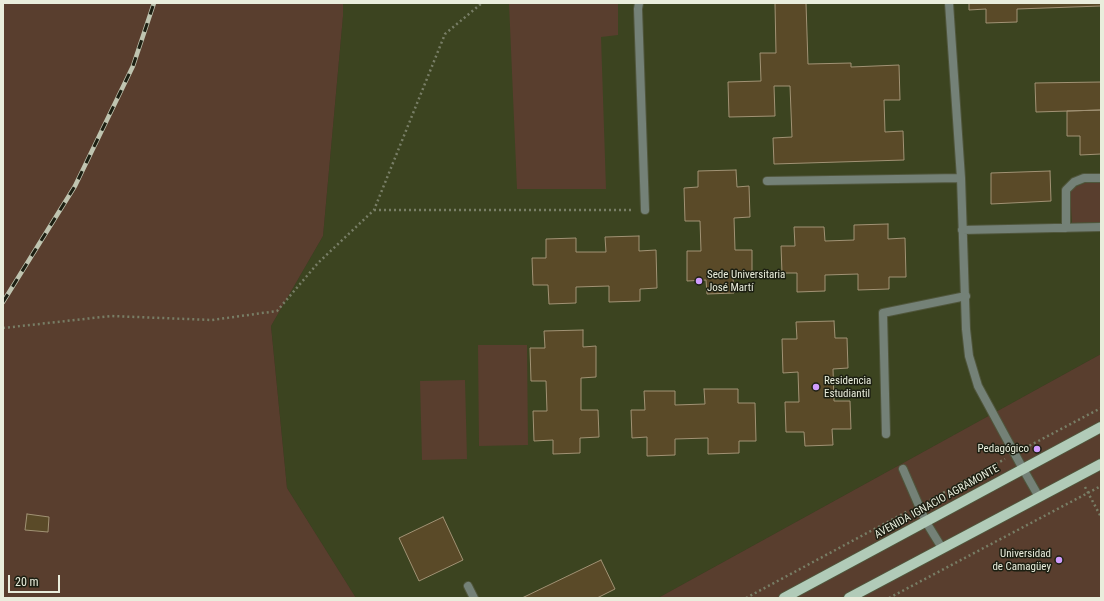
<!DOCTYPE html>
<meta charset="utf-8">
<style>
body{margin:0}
#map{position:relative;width:1104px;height:601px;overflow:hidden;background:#33391d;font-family:"Roboto Condensed",sans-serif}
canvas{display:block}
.frame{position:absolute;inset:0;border:4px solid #e9eddc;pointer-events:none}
.scale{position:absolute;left:8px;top:575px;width:52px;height:18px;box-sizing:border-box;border:2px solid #e9eddc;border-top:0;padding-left:5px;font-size:12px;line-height:14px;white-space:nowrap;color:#e9eddc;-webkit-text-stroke:3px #1c1f12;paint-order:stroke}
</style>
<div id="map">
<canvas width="1104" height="601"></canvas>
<div class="frame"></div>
<div class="scale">20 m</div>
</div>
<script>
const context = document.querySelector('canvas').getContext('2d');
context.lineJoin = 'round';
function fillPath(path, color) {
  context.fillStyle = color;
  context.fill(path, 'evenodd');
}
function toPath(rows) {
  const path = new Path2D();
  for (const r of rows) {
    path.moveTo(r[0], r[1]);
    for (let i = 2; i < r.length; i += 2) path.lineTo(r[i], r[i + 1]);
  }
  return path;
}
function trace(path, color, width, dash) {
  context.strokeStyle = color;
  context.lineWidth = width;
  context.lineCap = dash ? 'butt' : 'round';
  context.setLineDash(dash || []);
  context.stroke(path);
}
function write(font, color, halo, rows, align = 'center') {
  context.font = font + ' "Roboto Condensed",sans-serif';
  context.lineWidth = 3;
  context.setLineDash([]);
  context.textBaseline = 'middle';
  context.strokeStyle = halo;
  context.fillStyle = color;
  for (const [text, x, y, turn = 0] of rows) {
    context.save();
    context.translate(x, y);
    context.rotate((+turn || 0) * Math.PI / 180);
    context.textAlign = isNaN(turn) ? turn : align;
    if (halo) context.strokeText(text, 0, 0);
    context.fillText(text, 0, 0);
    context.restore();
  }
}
fillPath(toPath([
 [343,3,1101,3,1101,354,658,598,356,598,287,488,271,326,323,236,343,16]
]), '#3c4420');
fillPath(toPath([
 [3,3,343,3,343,16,323,236,271,326,287,488,356,598,3,598],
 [509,3,618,3,618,35,601,37,606,189,517,189],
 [1085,183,1101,183,1101,222,1072,223,1070,192,1075,187],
 [478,345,527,345,528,445,479,446],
 [1101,354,1101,598,658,598],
 [465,380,467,459,422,460,420,381]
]), '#593e2e');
const building = toPath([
 [775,3,806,3,808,64,851,63,851,67,899,65,900,100,884,100,885,132,903,131,904,160,774,164,773,138,792,137,790,86,774,86,775,116,729,117,728,82,761,81,760,53,776,53,775,3],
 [969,3,1101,3,1101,6,1017,9,1017,22,986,23,986,9,969,10,969,3],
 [1101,82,1101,110,1036,112,1035,83,1101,82],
 [1101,110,1101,154,1080,155,1080,136,1067,136,1067,111,1101,110],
 [736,170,737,187,749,186,750,217,734,218,735,250,752,250,752,277,733,278,734,293,707,294,706,280,687,281,687,251,701,251,700,221,685,221,684,188,698,187,698,171,736,170],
 [1050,171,1051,201,991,204,991,173,1050,171],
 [888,224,888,239,905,238,906,277,889,277,889,289,858,290,858,274,825,275,825,291,797,292,797,273,782,273,781,246,795,246,794,227,824,227,825,241,854,240,854,225,888,224],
 [639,236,639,251,656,250,657,288,640,289,640,301,609,302,609,286,576,287,576,303,549,304,548,285,533,285,532,258,546,258,546,239,576,238,576,252,606,252,605,237,639,236],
 [834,321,835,338,847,338,848,368,833,369,834,401,850,401,851,429,832,429,833,445,805,446,804,432,786,432,785,402,799,402,798,372,783,373,782,339,797,339,796,322,834,321],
 [583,330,583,347,596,346,596,377,581,378,581,410,598,410,599,437,580,438,580,453,553,454,553,440,534,441,533,411,547,411,546,381,531,381,530,348,545,348,544,331,583,330],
 [704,389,738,389,738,403,755,403,756,441,739,441,739,453,708,454,708,438,675,439,675,455,647,456,647,437,632,438,631,410,645,410,644,391,675,391,675,405,705,404,704,389],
 [27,514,49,517,48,532,25,530,27,514],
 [443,517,463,560,419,581,399,538,443,517],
 [601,560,615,589,597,598,522,598,601,560]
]);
fillPath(building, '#5a4a28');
trace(building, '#a19274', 1);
const service = toPath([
 [639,3,638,9,645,210],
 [949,3,961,178,966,329,969,356,978,386,1023,469,1039,497],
 [767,181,961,178],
 [1066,228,1066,190,1074,182,1084,178,1101,178],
 [962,230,1101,227],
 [886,434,883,313,966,296],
 [903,469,926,522,942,548],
 [468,586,474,598]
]);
const primary = toPath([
 [784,598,1101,427],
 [849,598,1101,464]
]);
trace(service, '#50563c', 10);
trace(primary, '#50563c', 12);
trace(toPath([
 [374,210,633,210],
 [3,328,111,316,212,320,277,311,318,263,374,210,445,34,482,3],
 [1025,448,1101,408],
 [1085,487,1101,517],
 [930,500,1005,459],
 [746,598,908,511],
 [889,598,1101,486]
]), '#787e66', 2.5, [2, 3]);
trace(service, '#748177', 8);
trace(primary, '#b1cbb8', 10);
const rail = toPath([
 [3,302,75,186,133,66,154,3]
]);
trace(rail, '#bfc4b0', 4.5);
trace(rail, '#1c1f12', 3, [9]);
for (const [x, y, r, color] of [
 [699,281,4,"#d09dff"],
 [816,387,4,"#d09dff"],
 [1037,449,4,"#d09dff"],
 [1059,560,4,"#d09dff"]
]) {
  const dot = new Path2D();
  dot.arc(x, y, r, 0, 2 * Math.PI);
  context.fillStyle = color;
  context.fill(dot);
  trace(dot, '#1c1f12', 1.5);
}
write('11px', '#e9eddc', '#1c1f12', [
 ["Sede Universitaria",707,275],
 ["José Martí",707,288],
 ["Residencia",824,381],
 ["Estudiantil",824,394],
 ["Pedagógico",1029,449,"right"],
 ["Universidad",1051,554,"right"],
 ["de Camagüey",1051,567,"right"]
], 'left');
write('11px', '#e9eddc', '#1c1f12', [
 ["AVENIDA IGNACIO AGRAMONTE",937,502,-29]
]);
</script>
